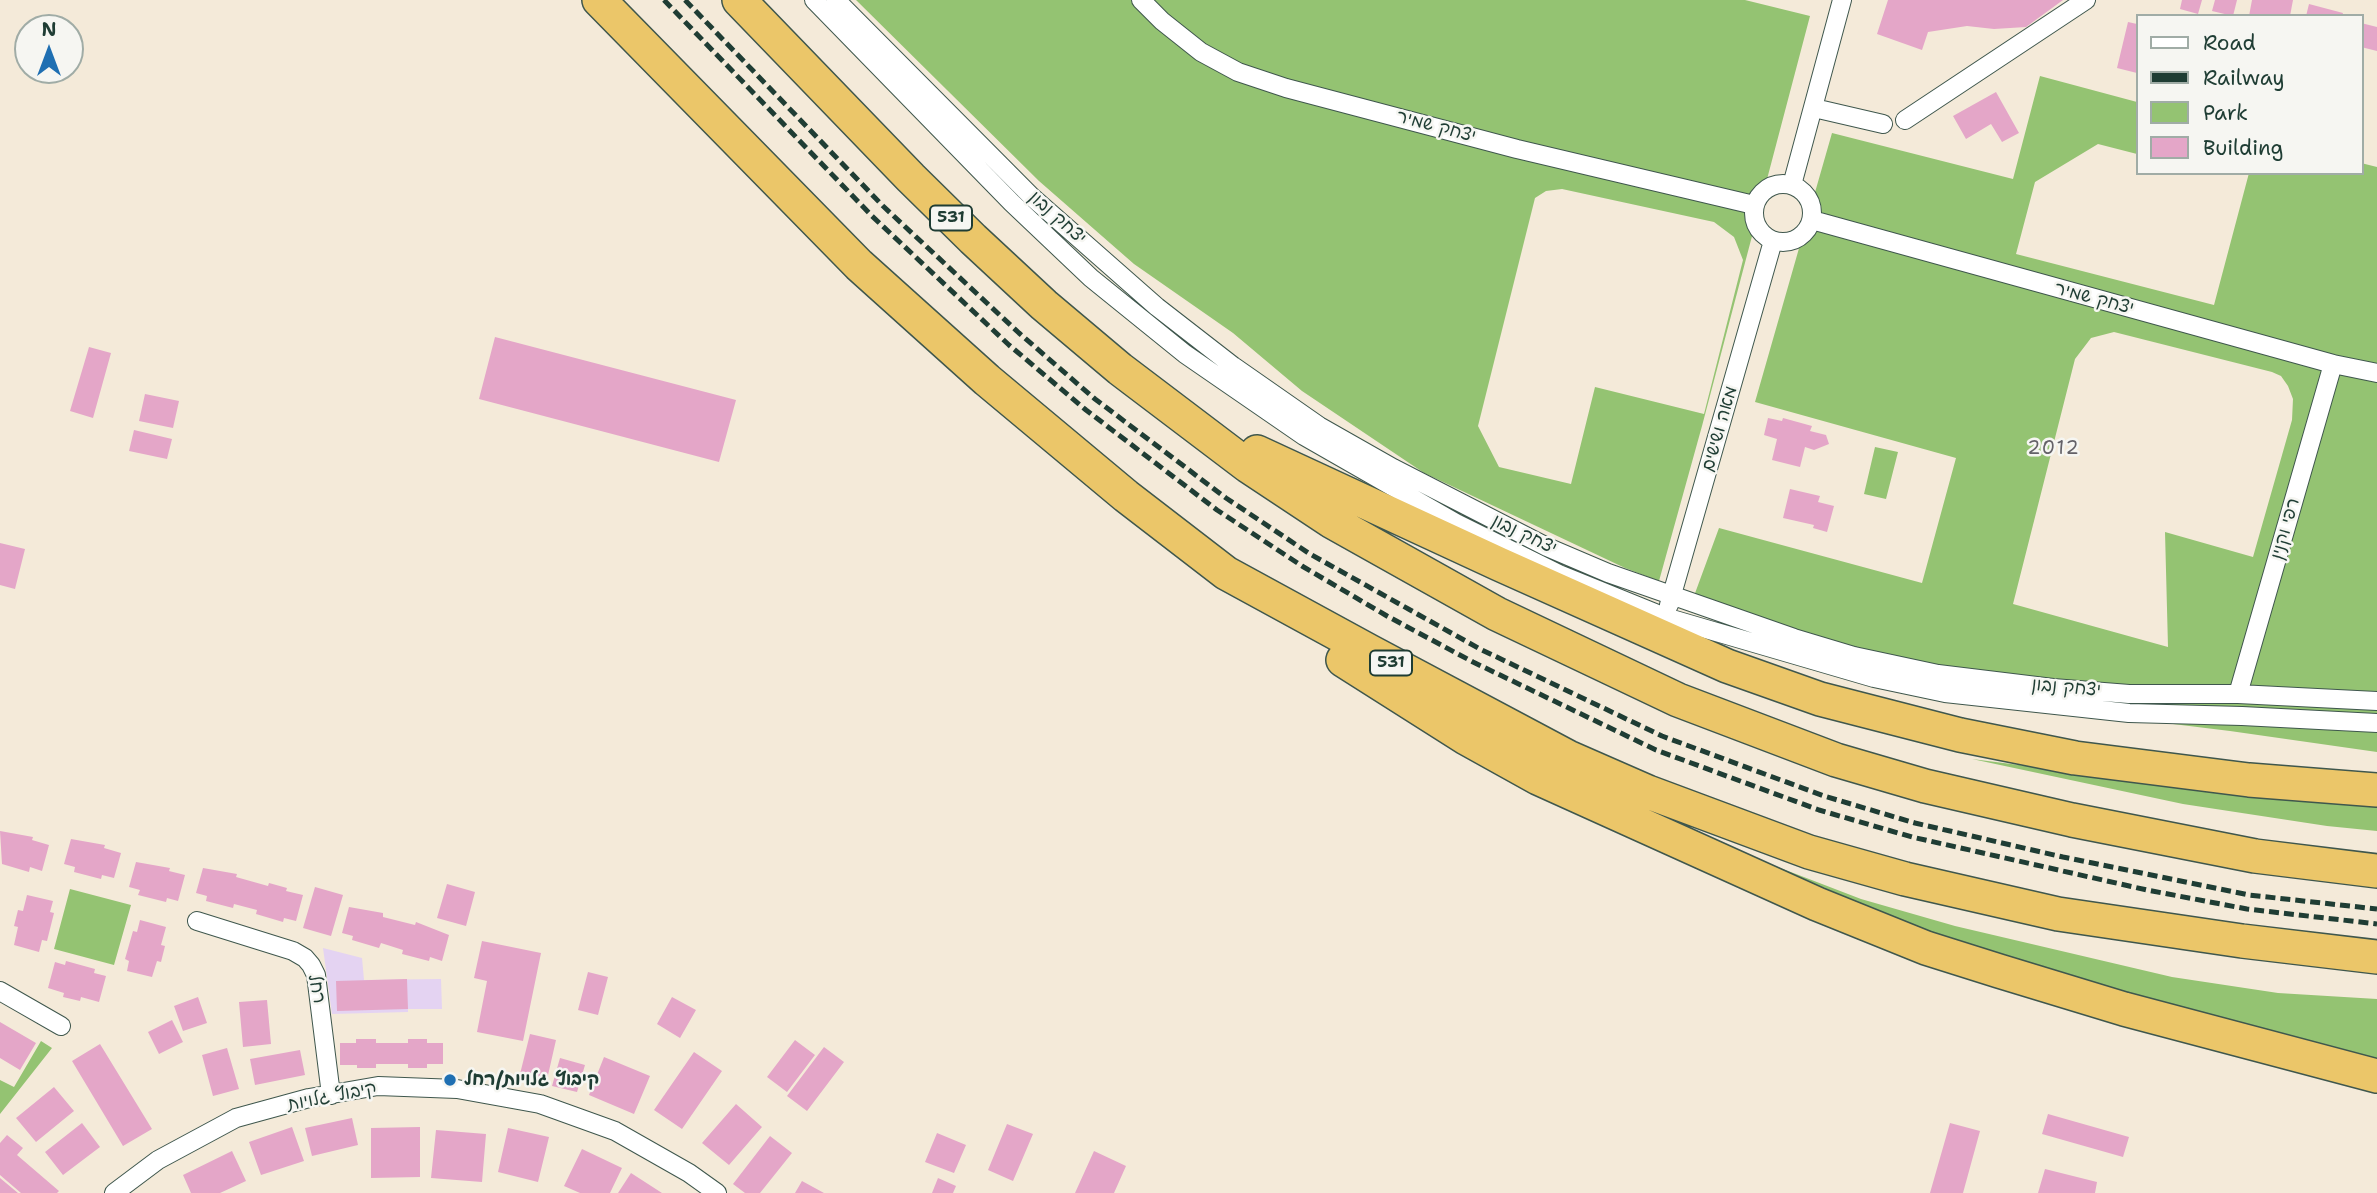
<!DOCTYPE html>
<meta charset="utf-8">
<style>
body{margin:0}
#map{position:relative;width:2377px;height:1193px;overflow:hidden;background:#f4ead9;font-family:"Shantell Sans",sans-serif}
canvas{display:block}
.legend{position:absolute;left:2136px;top:14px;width:228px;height:161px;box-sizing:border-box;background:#f6f6f2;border:2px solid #a0aca6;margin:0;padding:9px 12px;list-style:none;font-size:21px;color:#1f3d34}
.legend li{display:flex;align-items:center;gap:14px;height:35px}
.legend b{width:35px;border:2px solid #a0aca6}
.north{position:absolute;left:14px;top:14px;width:70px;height:70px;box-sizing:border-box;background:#f6f6f2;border:2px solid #a0aca6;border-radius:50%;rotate:0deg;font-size:19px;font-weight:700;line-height:28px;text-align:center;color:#1f3d34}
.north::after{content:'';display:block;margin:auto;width:24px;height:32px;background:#1f6fb2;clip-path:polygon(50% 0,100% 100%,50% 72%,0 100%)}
</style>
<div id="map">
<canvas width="2377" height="1193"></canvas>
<ul class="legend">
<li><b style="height:9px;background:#fff"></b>Road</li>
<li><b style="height:9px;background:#1f3d34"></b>Railway</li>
<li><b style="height:19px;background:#94c372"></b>Park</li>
<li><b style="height:19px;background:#e4a6c8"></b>Building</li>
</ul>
<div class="north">N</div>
</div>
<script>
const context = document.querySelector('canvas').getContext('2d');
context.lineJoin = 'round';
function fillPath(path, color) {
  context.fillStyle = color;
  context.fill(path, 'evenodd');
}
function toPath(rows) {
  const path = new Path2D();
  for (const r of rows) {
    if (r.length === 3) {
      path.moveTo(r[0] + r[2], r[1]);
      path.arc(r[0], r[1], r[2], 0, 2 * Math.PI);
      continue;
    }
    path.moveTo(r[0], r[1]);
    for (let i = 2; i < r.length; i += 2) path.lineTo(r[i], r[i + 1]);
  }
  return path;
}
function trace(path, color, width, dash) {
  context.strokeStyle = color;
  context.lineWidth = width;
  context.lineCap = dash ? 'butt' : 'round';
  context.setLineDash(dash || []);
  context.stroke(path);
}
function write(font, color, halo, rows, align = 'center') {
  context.font = font + ' "Shantell Sans","Playpen Sans Hebrew",sans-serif';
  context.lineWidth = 5;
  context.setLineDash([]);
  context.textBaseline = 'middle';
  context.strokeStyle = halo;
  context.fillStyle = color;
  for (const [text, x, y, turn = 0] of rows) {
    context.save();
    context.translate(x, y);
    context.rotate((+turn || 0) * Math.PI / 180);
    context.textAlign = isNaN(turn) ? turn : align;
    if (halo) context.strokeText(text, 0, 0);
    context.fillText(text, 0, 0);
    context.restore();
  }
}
fillPath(toPath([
 [323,948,362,958,364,980,441,979,442,1009,408,1009,408,1012,332,1014]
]), '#e4d3f2');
fillPath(toPath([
 [856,0,1745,0,1810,16,1702,426,1659,581,1625,568,1424,473,1302,391,1233,333,1134,264,1039,181],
 [1562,189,1714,222,1734,237,1743,260,1704,414,1595,387,1571,484,1499,467,1478,426,1535,198,1546,191],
 [2040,76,2137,102,2137,154,2098,144,2035,182,2016,254,2214,305,2249,173,2361,173,2361,163,2377,167,2377,752,2230,731,1985,701,1694,596,1719,528,1922,583,1956,458,1755,402,1832,133,2013,179],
 [2114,332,2272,372,2281,376,2288,386,2293,399,2292,420,2253,557,2165,532,2168,647,2013,604,2075,359,2091,338],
 [1875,447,1898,452,1886,499,1864,494],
 [1972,759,2200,788,2377,801,2377,831,2327,826,2183,804],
 [1666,824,1861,899,1955,926,2172,977,2278,993,2377,999,2377,1064,1930,937],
 [70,889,131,905,114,965,54,949],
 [41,1041,52,1048,0,1114,0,1080,14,1087]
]), '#94c372');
fillPath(toPath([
 [1888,0,2063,0,2026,27,1994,29,1967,26,1928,32,1922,50,1877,34],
 [2182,0,2202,0,2198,14,2180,9],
 [2215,0,2237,0,2233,16,2212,11],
 [2252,0,2293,0,2290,16,2249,16],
 [2309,4,2343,13,2342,16,2306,16],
 [2128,22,2137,24,2137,73,2117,68],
 [2361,23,2377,27,2377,51,2361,47],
 [1996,92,2019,133,2002,142,1991,124,1966,139,1953,116],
 [495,337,736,400,719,462,479,399],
 [89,347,111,353,93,418,70,411],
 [145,394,179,401,173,428,139,421],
 [1768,418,1782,421,1783,418,1812,426,1810,431,1826,435,1829,444,1814,450,1805,447,1800,467,1772,460,1777,439,1764,435],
 [134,430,172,439,167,459,129,451],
 [1790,489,1820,496,1818,502,1834,506,1827,532,1813,528,1814,525,1783,518],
 [0,543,25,549,15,589,0,585],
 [0,831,33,837,32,840,49,845,42,871,30,867,29,872,2,864],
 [71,839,105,845,104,848,121,853,114,878,102,875,101,879,74,872,75,867,64,864],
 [136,862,170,868,169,871,185,875,178,901,167,898,166,902,138,895,140,890,129,887],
 [203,868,237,874,236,877,268,886,269,883,287,888,286,891,303,895,296,921,284,918,283,922,256,914,257,910,234,904,233,908,206,901,207,896,196,893],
 [447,884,475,892,466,926,437,918],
 [315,887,343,895,331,936,303,928],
 [27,895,53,901,50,912,54,913,47,941,42,940,39,952,14,945,18,927,14,926,18,910,23,911],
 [349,907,383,913,383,917,415,925,416,922,449,935,442,961,430,957,429,961,402,954,403,950,381,943,379,948,352,940,353,936,342,933],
 [140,920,166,927,161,945,165,946,161,962,157,961,152,977,127,971,129,961,125,959,133,931,137,932],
 [482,941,541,953,523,1041,477,1032,487,981,474,978],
 [66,961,95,969,94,973,106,976,99,1002,81,997,80,1001,63,997,64,993,48,988,55,962,65,965],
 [588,972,608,977,598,1015,578,1010],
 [407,979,408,1009,337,1011,336,981],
 [198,997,207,1023,183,1031,174,1006],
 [672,997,696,1010,680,1038,657,1024],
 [267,1000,271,1044,243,1047,239,1002],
 [172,1020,183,1042,159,1054,148,1032],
 [0,1022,36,1043,20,1070,0,1058],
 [530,1034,556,1040,546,1084,519,1078],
 [356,1039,376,1039,376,1043,408,1043,408,1039,427,1039,427,1043,443,1043,443,1064,427,1064,427,1068,408,1068,408,1064,376,1064,376,1068,357,1068,357,1065,340,1065,340,1043,356,1043],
 [795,1040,815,1055,787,1092,767,1077],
 [100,1044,152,1129,123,1146,72,1061],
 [824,1047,844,1062,807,1111,787,1096],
 [227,1048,239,1089,213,1096,202,1055],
 [300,1050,305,1075,255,1085,250,1059],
 [694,1052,722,1071,682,1129,654,1110],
 [604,1057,650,1076,634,1114,589,1095],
 [560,1058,585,1065,577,1092,552,1086],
 [54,1087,74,1111,36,1142,16,1118],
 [736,1104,762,1127,729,1165,702,1143],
 [2048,1114,2129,1137,2123,1157,2042,1134],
 [352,1118,358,1145,312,1156,305,1128],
 [82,1123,100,1147,63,1175,45,1152],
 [1950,1123,1980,1131,1963,1193,1930,1193],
 [1007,1124,1033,1134,1013,1181,988,1170],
 [292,1127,304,1161,261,1175,249,1142],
 [420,1127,420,1177,371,1178,371,1128],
 [508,1128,549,1137,538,1182,498,1172],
 [436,1130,486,1134,482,1182,431,1178],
 [937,1133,966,1145,954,1173,925,1162],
 [7,1135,23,1148,17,1155,59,1191,57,1193,21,1193,0,1175,0,1143],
 [770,1136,792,1153,760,1193,745,1193,733,1184],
 [582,1149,622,1168,610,1193,580,1193,564,1186],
 [232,1151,246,1181,220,1193,191,1193,183,1175],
 [1094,1151,1126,1166,1114,1193,1075,1193],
 [2045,1169,2097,1182,2095,1193,2038,1193],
 [631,1173,662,1193,618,1193],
 [0,1178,18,1193,0,1193],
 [938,1178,956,1186,953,1193,932,1193],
 [802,1181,824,1193,795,1193]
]), '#e4a6c8');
const street = toPath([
 [814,0,1012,203,1091,278,1185,354,1304,436,1456,523,1559,574,1665,617,1874,678,1945,693,2129,713,2242,716,2377,723],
 [836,0,1032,197,1157,307,1233,366,1319,426,1393,468,1547,547,1608,573,1794,638,1854,656,1938,674,2053,688,2129,694,2238,694,2377,701],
 [1141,0,1162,21,1201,52,1238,72,1286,88,1517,149,1754,205],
 [1814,108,1883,124],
 [1905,120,2086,0],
 [1783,213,29],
 [1792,185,1842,0],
 [1812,220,2333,364,2377,373],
 [1669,605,1773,241],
 [2238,694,2333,364],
 [197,921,293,951,305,958,311,965,316,975,331,1095],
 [0,991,61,1026],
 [114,1193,158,1160,236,1118,309,1098,378,1086,457,1089,540,1104,615,1131,689,1173,717,1193]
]);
const highway = toPath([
 [599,0,859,265,987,380,1126,496,1226,573,1369,651,1568,757,1648,792,1809,852,1905,879,2058,914,2242,941,2377,957],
 [739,0,911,178,973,239,1044,305,1120,369,1248,466,1331,521,1497,614,1678,700,1836,760,1925,786,2072,820,2255,856,2377,871],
 [1257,452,1499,564,1727,666,1820,699,1960,735,2075,758,2249,780,2377,790],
 [1343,660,1466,738,1538,778,1817,904,1926,948,1999,971,2124,1009,2377,1076]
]);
trace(street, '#3f574d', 20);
trace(highway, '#3f574d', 36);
trace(street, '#fff', 18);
trace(highway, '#ebc669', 33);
trace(toPath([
 [664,0,872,216,1009,345,1086,410,1217,510,1302,566,1387,616,1473,662,1656,750,1819,810,1912,837,2147,890,2247,909,2377,924],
 [685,0,883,206,1019,333,1095,399,1226,498,1310,554,1480,649,1662,736,1824,796,1915,823,2063,857,2249,895,2377,909]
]), '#1f3d34', 5, [10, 5]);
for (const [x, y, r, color] of [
 [450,1080,7,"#1f6fb2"]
]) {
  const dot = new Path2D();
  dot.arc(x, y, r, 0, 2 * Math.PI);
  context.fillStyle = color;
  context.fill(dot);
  trace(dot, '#f6f6f2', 2.5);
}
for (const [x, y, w] of [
 [951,218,42],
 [1391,663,42]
]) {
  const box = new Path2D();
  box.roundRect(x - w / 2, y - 12.5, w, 25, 5);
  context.fillStyle = '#f6f6f2';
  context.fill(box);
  trace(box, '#1f3d34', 2);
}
write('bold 16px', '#1f3d34', null, [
 ["531",951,218],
 ["531",1391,663]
]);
write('18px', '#1f3d34', '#f6f6f2', [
 ["יצחק שמיר",1436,127,15],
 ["יצחק נבון",1057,218,42],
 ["יצחק שמיר",2094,299,15],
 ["מאה ושישים",1720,429,-74],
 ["רפי וקנין",2286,529,-74],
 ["יצחק נבון",1524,535,26],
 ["יצחק נבון",2066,688,5],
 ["רחל",316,989,79],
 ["קיבוץ גלויות",332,1097,-11]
]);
write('bold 18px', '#1f3d34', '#f6f6f2', [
 ["קיבוץ גלויות/רחל",464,1080]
], 'left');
context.letterSpacing = '2px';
write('19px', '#646268', '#f6f6f2', [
 ["2012",2054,449]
]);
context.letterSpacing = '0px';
</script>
